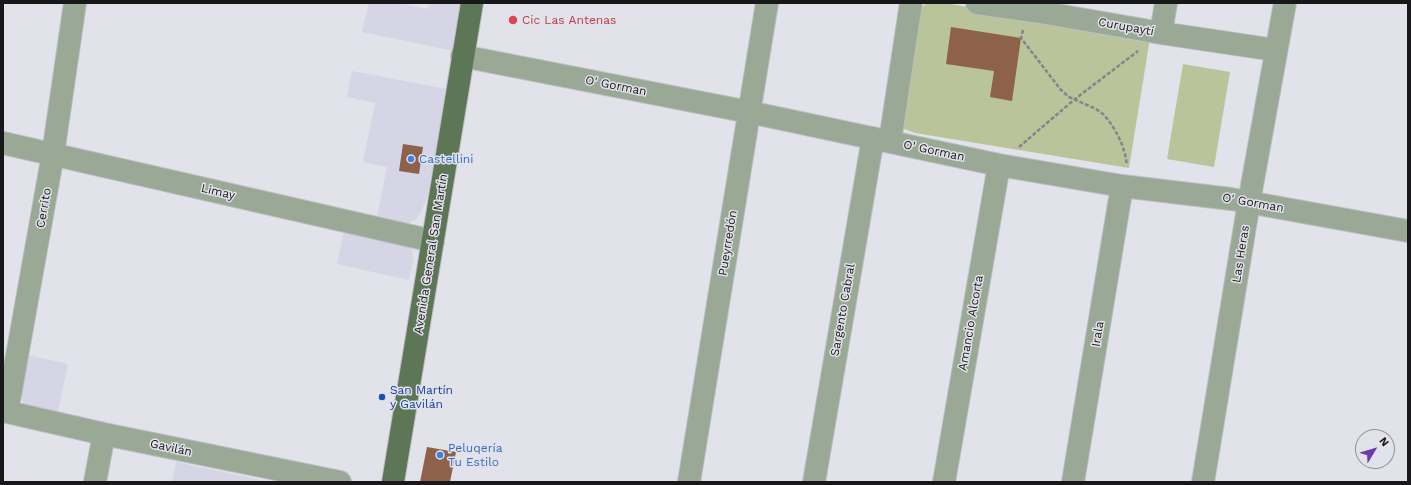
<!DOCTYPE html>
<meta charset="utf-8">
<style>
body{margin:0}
#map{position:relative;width:1411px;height:485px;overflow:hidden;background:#e2e2ea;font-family:"Work Sans",sans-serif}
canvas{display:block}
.frame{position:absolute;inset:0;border:4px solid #18181b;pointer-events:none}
.north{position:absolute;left:1355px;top:429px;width:40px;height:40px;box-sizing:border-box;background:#e2e2ea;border:1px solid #919197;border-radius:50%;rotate:52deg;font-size:11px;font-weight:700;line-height:16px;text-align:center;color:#18181b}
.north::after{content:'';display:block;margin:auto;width:14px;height:18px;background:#6c39b0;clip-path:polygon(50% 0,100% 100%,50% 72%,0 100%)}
</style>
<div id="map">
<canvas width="1411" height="485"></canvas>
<div class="frame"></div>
<div class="north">N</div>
</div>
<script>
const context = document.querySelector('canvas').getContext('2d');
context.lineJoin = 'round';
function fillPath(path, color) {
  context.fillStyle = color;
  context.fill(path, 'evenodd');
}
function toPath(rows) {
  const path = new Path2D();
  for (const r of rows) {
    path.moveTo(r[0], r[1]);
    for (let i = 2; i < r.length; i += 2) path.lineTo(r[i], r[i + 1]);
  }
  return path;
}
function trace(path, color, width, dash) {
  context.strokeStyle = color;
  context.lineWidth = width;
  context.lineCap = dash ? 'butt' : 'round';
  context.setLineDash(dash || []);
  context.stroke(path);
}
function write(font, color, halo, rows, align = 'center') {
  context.font = font + ' "Work Sans",sans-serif';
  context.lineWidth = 3;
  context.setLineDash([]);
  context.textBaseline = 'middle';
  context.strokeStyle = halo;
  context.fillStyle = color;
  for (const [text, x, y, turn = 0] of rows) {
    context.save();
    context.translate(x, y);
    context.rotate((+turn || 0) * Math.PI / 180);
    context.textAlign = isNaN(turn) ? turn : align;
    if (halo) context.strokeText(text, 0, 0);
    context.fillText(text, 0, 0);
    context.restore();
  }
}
fillPath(toPath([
 [369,3,399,3,428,9,429,3,463,3,454,51,362,32],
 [352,71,447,89,427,199,417,219,398,227,376,222,387,167,363,162,375,103,347,97],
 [344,231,407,244,412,250,414,258,409,280,337,264],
 [27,355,68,364,57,416,25,405,21,398,20,391],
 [176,462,228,473,270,482,172,482]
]), '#d5d5e5');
fillPath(toPath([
 [929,3,945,3,1150,38,1129,168,915,133,904,129,902,126,919,12,924,5],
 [1183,64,1230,72,1214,167,1167,159]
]), '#bac49a');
fillPath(toPath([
 [951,27,1021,38,1012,101,990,97,994,71,946,64],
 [403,144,423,147,419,174,399,171],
 [427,447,456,452,450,482,420,482]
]), '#8d614a');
const minor = toPath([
 [977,3,1040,12,1161,33,1275,50],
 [1161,33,1166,3],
 [462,56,749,112,999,165,1122,186,1231,199,1408,231],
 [890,141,911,3],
 [3,143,433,241],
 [3,411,104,434,340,482],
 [7,412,53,154,75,3],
 [95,482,104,434],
 [689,482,767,3],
 [814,482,873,138],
 [944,482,999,165],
 [1073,482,1122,186],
 [1203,482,1249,202,1285,3]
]);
const major = toPath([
 [393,482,472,3]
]);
trace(minor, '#bebec5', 24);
trace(major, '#bebec5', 24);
trace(toPath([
 [1023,30,1021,38,1061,90,1069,97,1096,109,1103,114,1109,121,1115,130,1121,142,1125,154,1127,165],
 [1019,147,1075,99,1138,51]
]), '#84848a', 2.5, [4, 2]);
trace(minor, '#9aa896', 22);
trace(major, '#5d7656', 22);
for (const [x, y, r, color] of [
 [513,20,5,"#e0444e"],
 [411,159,4,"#3f7fe0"],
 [382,397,4,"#1a4fb4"],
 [440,455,4,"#3f7fe0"]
]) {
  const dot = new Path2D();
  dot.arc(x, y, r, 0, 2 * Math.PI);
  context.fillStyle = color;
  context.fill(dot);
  trace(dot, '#e2e2ea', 1.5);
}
write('12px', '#be3a42', '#e2e2ea', [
 ["Cic Las Antenas",522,20]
], 'left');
write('12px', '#18181b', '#e2e2ea', [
 ["Curupaytí",1126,27,10],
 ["O' Gorman",616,86,11],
 ["O' Gorman",934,151,12],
 ["Limay",218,192,13],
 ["O' Gorman",1253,203,10],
 ["Cerrito",44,208,-80],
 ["Pueyrredón",728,243,-81],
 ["Avenida General San Martín",431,254,-81],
 ["Las Heras",1241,254,-81],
 ["Sargento Cabral",843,310,-80],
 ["Amancio Alcorta",971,323,-80],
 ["Irala",1098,334,-81],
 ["Gavilán",171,448,12]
]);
write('12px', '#366cbe', '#e2e2ea', [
 ["Castellini",419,159],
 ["Peluqería",448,448],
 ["Tu Estilo",448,462]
], 'left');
write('12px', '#164399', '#e2e2ea', [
 ["San Martín",390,390],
 ["y Gavilán",390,404]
], 'left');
</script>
